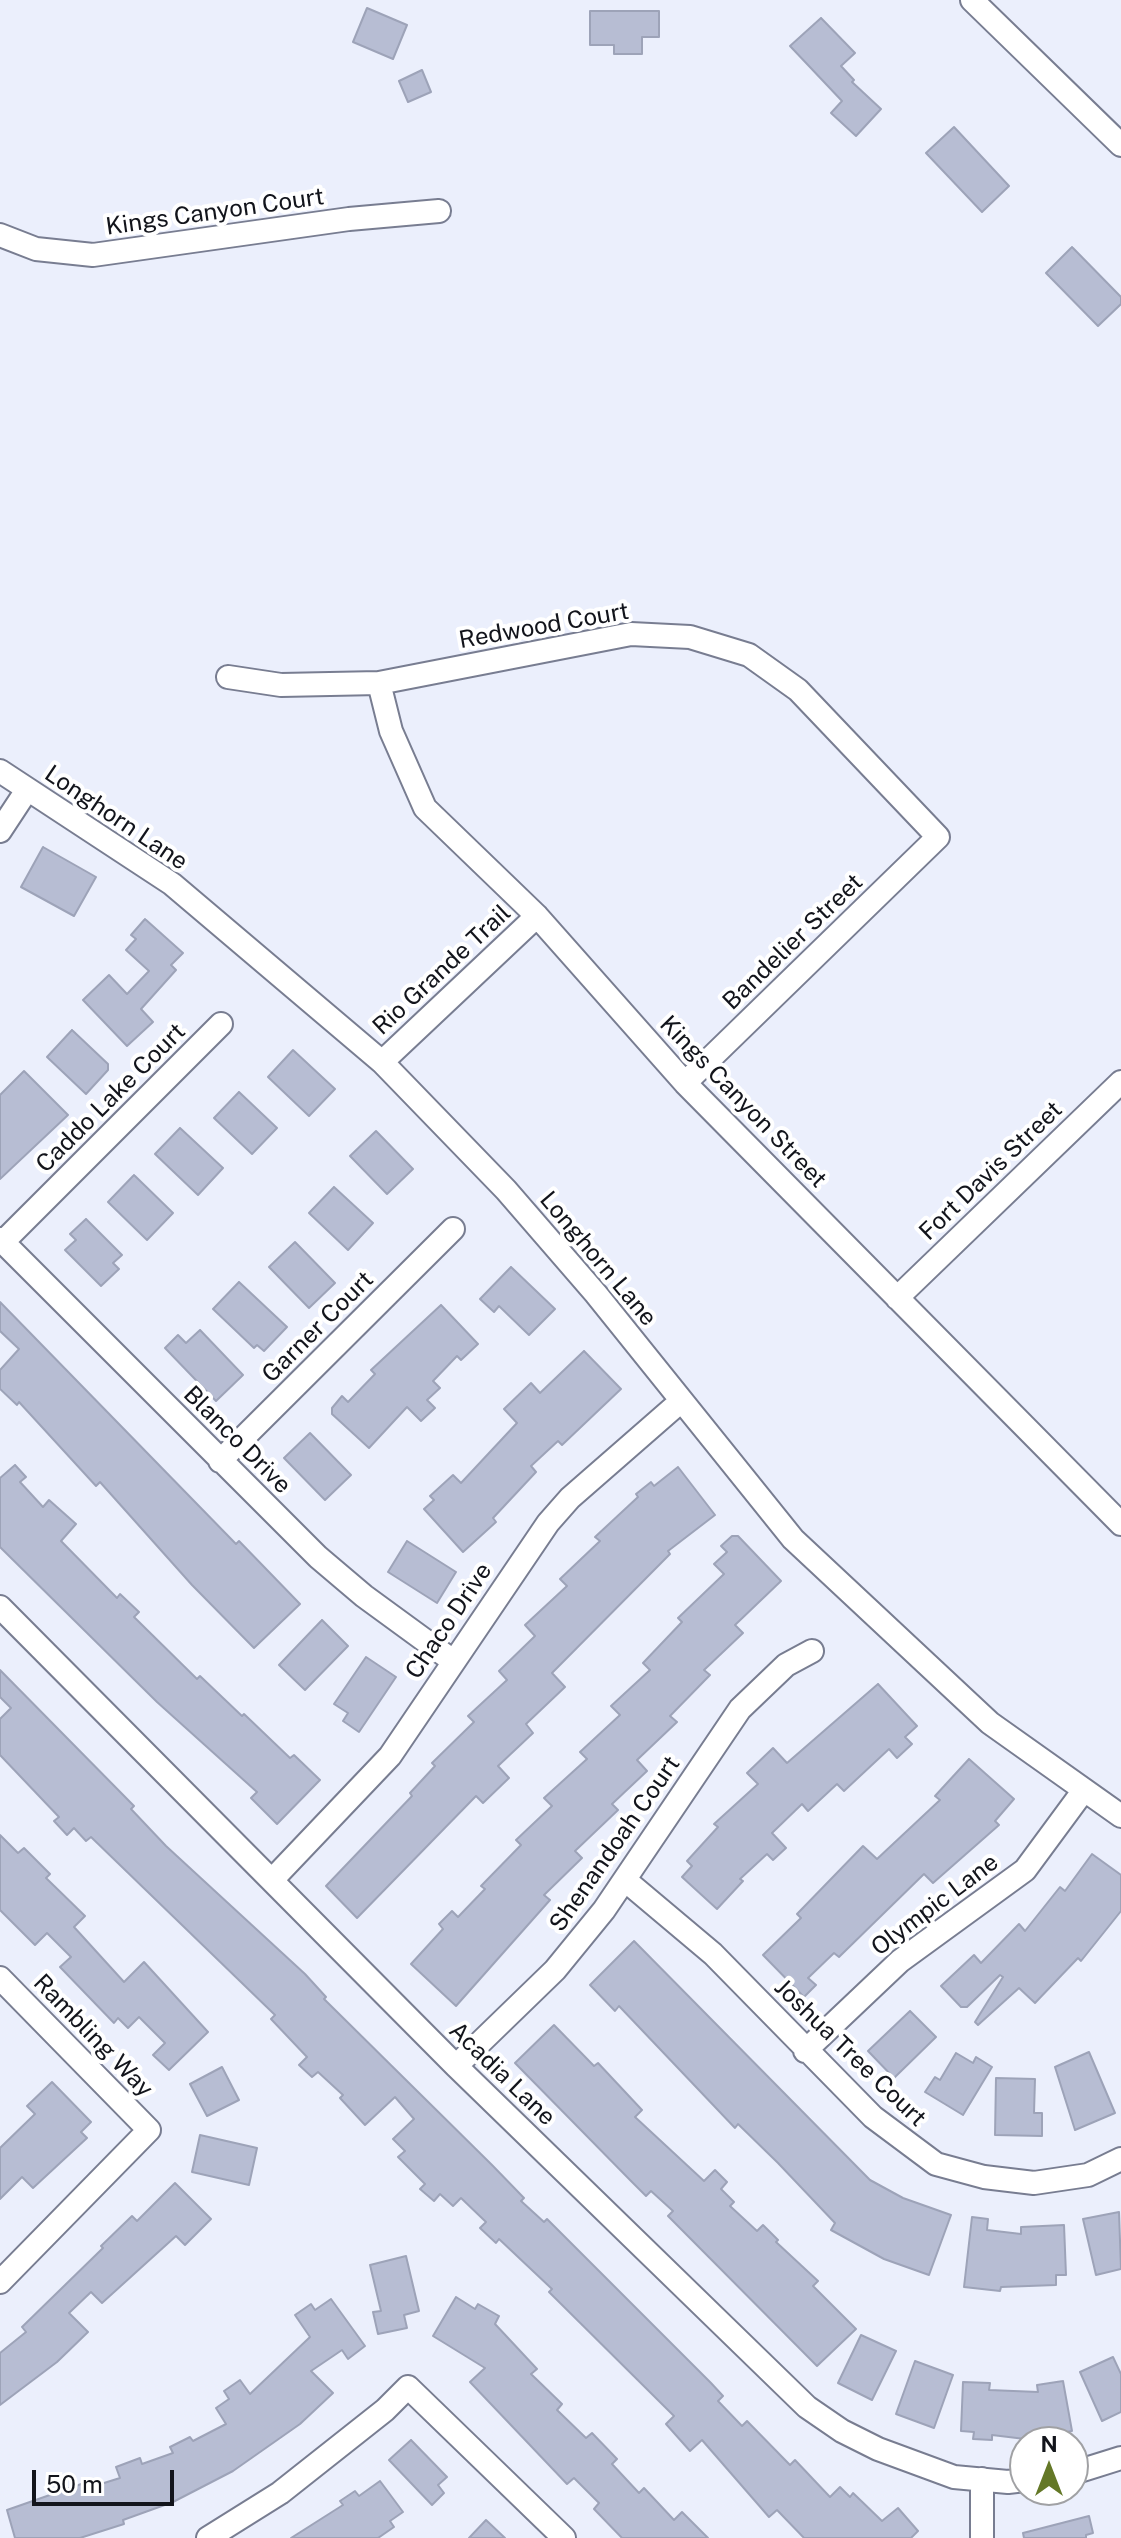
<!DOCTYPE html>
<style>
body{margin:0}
#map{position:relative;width:1121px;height:2538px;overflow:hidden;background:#ebeffc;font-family:"Public Sans",sans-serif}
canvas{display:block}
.north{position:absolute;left:1009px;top:2426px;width:80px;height:80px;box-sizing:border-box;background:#fff;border:2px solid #a0a1a4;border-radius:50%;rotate:0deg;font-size:22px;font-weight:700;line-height:32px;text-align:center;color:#12141b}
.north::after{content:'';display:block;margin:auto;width:28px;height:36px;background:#647827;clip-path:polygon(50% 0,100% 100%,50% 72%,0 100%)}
.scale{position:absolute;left:32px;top:2470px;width:142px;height:36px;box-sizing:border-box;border:4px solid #12141b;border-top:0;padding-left:10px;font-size:24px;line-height:28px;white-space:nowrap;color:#12141b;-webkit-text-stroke:6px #fff;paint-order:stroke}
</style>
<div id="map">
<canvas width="1121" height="2538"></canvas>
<div class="north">N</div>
<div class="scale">50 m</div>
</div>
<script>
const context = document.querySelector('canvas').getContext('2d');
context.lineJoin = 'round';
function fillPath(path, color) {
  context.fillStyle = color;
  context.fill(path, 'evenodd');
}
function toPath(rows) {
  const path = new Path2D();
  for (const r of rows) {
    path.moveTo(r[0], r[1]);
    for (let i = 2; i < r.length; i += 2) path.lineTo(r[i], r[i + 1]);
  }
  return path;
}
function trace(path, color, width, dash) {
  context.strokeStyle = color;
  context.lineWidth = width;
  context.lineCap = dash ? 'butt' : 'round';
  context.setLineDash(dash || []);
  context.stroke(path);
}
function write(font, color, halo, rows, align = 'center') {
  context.font = font + ' "Public Sans",sans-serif';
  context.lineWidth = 8;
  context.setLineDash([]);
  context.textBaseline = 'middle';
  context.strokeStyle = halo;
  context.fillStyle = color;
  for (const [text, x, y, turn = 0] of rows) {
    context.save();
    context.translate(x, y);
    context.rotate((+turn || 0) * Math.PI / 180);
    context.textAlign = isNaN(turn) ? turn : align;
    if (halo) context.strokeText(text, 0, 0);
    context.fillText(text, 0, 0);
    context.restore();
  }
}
const building = toPath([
 [367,8,407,25,393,59,353,42,367,8],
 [590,11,659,11,659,37,642,37,642,54,614,54,614,45,590,45,590,11],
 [821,18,855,53,841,66,854,80,852,82,881,109,856,136,831,113,842,101,790,46,821,18],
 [422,70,431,92,408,102,399,81,422,70],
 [954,127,1009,186,982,212,926,153,954,127],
 [1072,247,1121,297,1121,304,1098,326,1046,273,1072,247],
 [43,847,96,877,74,916,21,887,43,847],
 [145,919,183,953,171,965,176,970,141,1009,153,1022,127,1046,83,1000,109,975,127,994,149,971,126,950,136,939,131,935,145,919],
 [72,1030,108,1064,108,1070,86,1094,47,1057,72,1030],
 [293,1050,335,1089,309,1116,268,1077,293,1050],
 [24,1071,68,1115,0,1179,0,1095,24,1071],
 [239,1092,277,1128,252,1154,214,1118,239,1092],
 [180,1128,223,1168,198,1195,155,1154,180,1128],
 [376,1131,413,1169,387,1194,350,1156,376,1131],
 [134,1175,173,1213,147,1240,108,1202,134,1175],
 [334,1187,373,1223,348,1250,309,1213,334,1187],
 [86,1219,122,1255,113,1263,119,1269,101,1286,65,1250,76,1240,70,1234,86,1219],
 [295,1242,335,1283,309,1308,269,1267,295,1242],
 [511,1267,555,1309,529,1335,499,1306,494,1312,480,1299,511,1267],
 [239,1282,287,1327,264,1351,257,1345,254,1348,213,1309,239,1282],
 [0,1302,236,1544,239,1541,300,1604,254,1648,192,1585,100,1482,96,1486,19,1402,17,1405,0,1389,0,1370,19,1349,0,1331,0,1302],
 [441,1305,478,1344,461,1360,457,1356,433,1381,440,1388,427,1400,435,1408,421,1421,407,1407,369,1448,332,1414,332,1408,342,1396,348,1402,375,1374,371,1370,441,1305],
 [200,1330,243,1375,216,1401,165,1348,178,1335,186,1343,200,1330],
 [584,1351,621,1389,562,1445,558,1441,531,1466,536,1472,493,1518,496,1522,463,1552,424,1509,434,1500,430,1496,453,1475,461,1483,517,1423,504,1409,531,1383,540,1393,584,1351],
 [310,1433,351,1475,325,1500,284,1458,310,1433],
 [15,1465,26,1477,20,1482,43,1507,49,1500,76,1524,61,1541,117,1598,120,1594,139,1612,134,1617,197,1679,200,1676,242,1716,244,1714,290,1758,294,1755,320,1780,277,1824,251,1798,257,1792,157,1702,0,1547,0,1478,15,1465],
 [678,1467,715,1515,668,1551,670,1554,552,1673,565,1687,526,1724,533,1733,498,1766,509,1778,483,1803,476,1796,357,1918,326,1886,412,1796,410,1793,435,1766,432,1763,474,1722,468,1716,507,1680,499,1671,535,1636,525,1625,567,1586,560,1579,600,1541,595,1537,638,1497,636,1494,651,1482,654,1486,678,1467],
 [732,1536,738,1536,781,1581,735,1625,743,1633,704,1670,710,1675,670,1716,677,1722,637,1760,647,1771,612,1804,618,1810,575,1851,582,1858,544,1895,550,1900,456,2006,411,1964,443,1929,439,1924,452,1911,458,1917,485,1889,481,1886,521,1845,516,1840,552,1806,544,1798,587,1759,580,1752,620,1715,611,1706,650,1670,643,1663,682,1622,678,1618,724,1574,714,1564,727,1552,721,1546,732,1536],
 [407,1541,456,1572,437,1603,388,1572,407,1541],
 [322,1620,348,1646,305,1690,279,1665,322,1620],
 [366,1657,396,1677,359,1732,343,1721,348,1713,334,1704,366,1657],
 [0,1670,134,1806,131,1809,166,1846,305,1974,326,1997,324,1999,492,2165,524,2198,521,2201,544,2222,547,2219,711,2383,723,2396,718,2401,742,2426,747,2421,790,2465,795,2460,830,2497,840,2487,850,2497,853,2493,882,2521,898,2508,918,2531,911,2538,804,2538,777,2510,769,2517,702,2440,690,2451,666,2424,674,2416,549,2292,552,2289,499,2239,496,2243,480,2228,486,2222,461,2198,453,2206,440,2194,434,2201,420,2189,425,2184,398,2157,405,2151,393,2139,414,2119,395,2097,365,2125,340,2098,343,2095,318,2072,312,2077,299,2065,307,2057,271,2019,275,2015,91,1837,86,1841,74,1828,67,1835,54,1821,59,1817,0,1755,0,1719,11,1708,0,1697,0,1670],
 [878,1684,917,1726,905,1737,912,1744,897,1758,889,1749,844,1791,837,1784,808,1811,802,1804,772,1833,786,1848,773,1860,767,1854,740,1879,743,1881,717,1909,682,1877,692,1866,687,1861,718,1827,714,1824,758,1784,747,1773,773,1748,787,1763,878,1684],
 [969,1759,1014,1799,995,1821,999,1825,933,1883,924,1874,839,1957,834,1953,808,1978,816,1985,804,1997,763,1955,801,1918,797,1914,863,1846,877,1859,940,1800,935,1796,969,1759],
 [0,1835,18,1853,24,1848,50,1874,46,1878,85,1916,74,1927,124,1982,144,1962,208,2032,169,2070,153,2055,165,2043,139,2017,128,2028,118,2018,114,2023,60,1967,71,1957,47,1933,35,1945,0,1910,0,1835],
 [1092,1854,1121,1875,1121,1911,1081,1961,1078,1958,1035,2003,1019,1988,978,2025,975,2022,1003,1977,1000,1975,967,2007,961,2007,941,1986,974,1955,981,1963,1019,1924,1025,1931,1060,1887,1065,1891,1092,1854],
 [634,1941,870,2180,903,2198,951,2215,929,2275,884,2259,831,2230,835,2223,778,2163,738,2124,735,2128,619,2006,615,2011,590,1985,634,1941],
 [910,2011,936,2037,894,2078,868,2051,910,2011],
 [554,2025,594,2066,598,2063,642,2110,635,2117,704,2181,715,2170,727,2182,721,2189,734,2202,730,2206,757,2231,763,2225,778,2240,776,2242,818,2281,813,2286,856,2329,817,2366,668,2216,673,2211,651,2191,646,2196,631,2181,515,2063,554,2025],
 [1089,2052,1115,2113,1075,2130,1055,2067,1089,2052],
 [956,2053,973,2063,976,2057,992,2067,963,2115,925,2092,935,2077,940,2080,956,2053],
 [222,2067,239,2100,207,2116,190,2084,222,2067],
 [996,2078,1035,2079,1034,2113,1042,2113,1042,2136,995,2135,996,2078],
 [52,2082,91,2122,81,2132,87,2138,33,2188,22,2177,0,2199,0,2148,35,2114,27,2106,52,2082],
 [200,2135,257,2148,249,2185,192,2172,200,2135],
 [175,2183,211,2219,185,2245,176,2236,102,2303,91,2292,69,2313,88,2332,57,2362,0,2405,0,2353,26,2332,22,2327,103,2248,101,2246,132,2216,137,2221,175,2183],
 [1119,2212,1121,2269,1096,2275,1083,2219,1119,2212],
 [972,2217,988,2219,987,2230,1021,2234,1021,2227,1064,2225,1066,2275,1056,2275,1056,2285,1001,2287,1000,2291,964,2287,972,2217],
 [406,2256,419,2311,404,2315,407,2328,378,2334,373,2312,381,2311,370,2265,406,2256],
 [456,2297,475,2309,478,2304,499,2316,495,2324,537,2369,531,2374,562,2404,557,2410,586,2438,592,2433,617,2459,612,2464,639,2493,644,2488,674,2520,682,2512,708,2538,622,2538,594,2509,599,2503,574,2478,567,2484,470,2382,485,2368,433,2336,456,2297],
 [331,2299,365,2346,348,2359,342,2350,311,2371,333,2393,300,2424,233,2471,173,2502,123,2520,124,2524,80,2538,15,2538,7,2510,87,2482,88,2488,120,2478,116,2467,140,2458,142,2464,173,2453,170,2447,190,2437,193,2441,226,2424,216,2408,229,2399,224,2391,240,2380,250,2394,310,2337,295,2315,311,2304,315,2310,331,2299],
 [861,2335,896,2351,872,2400,838,2383,861,2335],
 [1113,2357,1121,2374,1121,2412,1102,2421,1080,2372,1113,2357],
 [915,2361,953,2375,934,2428,896,2414,915,2361],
 [1063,2381,1072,2431,1025,2439,992,2435,992,2440,973,2439,974,2432,961,2431,963,2382,990,2383,989,2390,1038,2392,1037,2385,1063,2381],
 [411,2440,447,2477,438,2485,444,2493,432,2505,389,2460,411,2440],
 [380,2481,403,2512,390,2521,394,2527,378,2538,291,2538,343,2505,340,2501,355,2491,359,2496,380,2481],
 [1089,2516,1093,2533,1086,2535,1086,2538,1024,2538,1023,2533,1089,2516],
 [486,2520,505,2538,469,2538,486,2520]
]);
fillPath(building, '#b7bdd3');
trace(building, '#9da3b8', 2);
const minor = toPath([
 [972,0,1121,145],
 [0,235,36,249,93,255,349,219,439,211],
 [228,677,281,685,379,683,631,634,690,637,749,655,798,690,938,837,685,1083],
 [379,683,391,731,425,808,537,916,685,1083,1121,1524],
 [0,771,172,884,382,1062,506,1190,596,1294,793,1539,990,1723,1121,1816],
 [0,831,27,790],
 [382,1062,537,916],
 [0,1239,318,1557,364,1596,453,1661],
 [3,1242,221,1024],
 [897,1298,1121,1082],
 [220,1461,453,1229],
 [0,1607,456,2066,807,2407,842,2431,878,2449,954,2477,1008,2482,1025,2480],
 [272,1880,390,1756,548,1523,570,1498,680,1402],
 [625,1880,713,1954,873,2117,936,2164,984,2177,1034,2183,1088,2175,1121,2159],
 [0,1978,149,2130,0,2282],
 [805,2051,900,1961,1025,1870,1084,1790],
 [456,2066,555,1970,604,1910,740,1709,786,1665,812,1651],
 [1073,2473,1121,2458],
 [982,2479,982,2538],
 [208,2538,280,2493,385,2410,408,2387,564,2538]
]);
trace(minor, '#787d91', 26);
trace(minor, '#fff', 22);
write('24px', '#12141b', '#fff', [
 ["Kings Canyon Court",215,212,-8],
 ["Redwood Court",544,626,-10],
 ["Longhorn Lane",116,818,34],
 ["Bandelier Street",793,942,-44],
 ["Rio Grande Trail",442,970,-43],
 ["Caddo Lake Court",111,1098,-45],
 ["Kings Canyon Street",743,1102,46],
 ["Fort Davis Street",991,1171,-44],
 ["Longhorn Lane",598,1259,50],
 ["Garner Court",318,1327,-45],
 ["Blanco Drive",237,1440,45],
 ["Chaco Drive",449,1621,-56],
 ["Shenandoah Court",615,1844,-55],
 ["Olympic Lane",935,1905,-37],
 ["Rambling Way",93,2036,46],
 ["Joshua Tree Court",850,2053,44],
 ["Acadia Lane",502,2074,44]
]);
</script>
